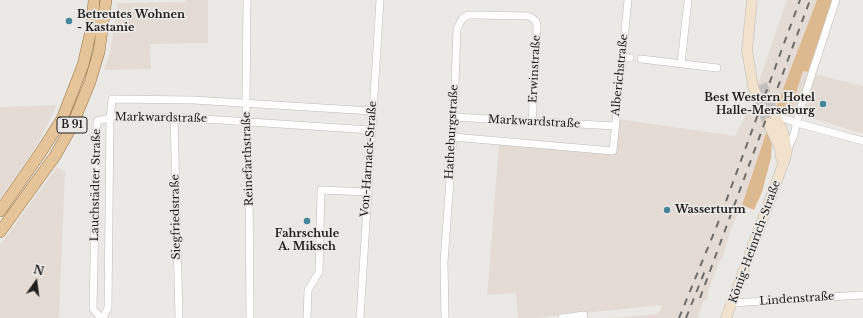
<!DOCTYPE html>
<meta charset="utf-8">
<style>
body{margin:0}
#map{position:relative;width:863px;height:318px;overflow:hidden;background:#ebe9e6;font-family:"Libre Baskerville",serif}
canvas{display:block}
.north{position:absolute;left:16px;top:262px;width:40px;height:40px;-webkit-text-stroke:3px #ebe9e6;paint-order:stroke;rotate:14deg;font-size:11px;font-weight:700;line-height:16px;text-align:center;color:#21201f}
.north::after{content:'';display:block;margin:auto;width:14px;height:18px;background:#21201f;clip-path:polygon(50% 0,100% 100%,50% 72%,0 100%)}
</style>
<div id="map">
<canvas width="863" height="318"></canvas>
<div class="north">N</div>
</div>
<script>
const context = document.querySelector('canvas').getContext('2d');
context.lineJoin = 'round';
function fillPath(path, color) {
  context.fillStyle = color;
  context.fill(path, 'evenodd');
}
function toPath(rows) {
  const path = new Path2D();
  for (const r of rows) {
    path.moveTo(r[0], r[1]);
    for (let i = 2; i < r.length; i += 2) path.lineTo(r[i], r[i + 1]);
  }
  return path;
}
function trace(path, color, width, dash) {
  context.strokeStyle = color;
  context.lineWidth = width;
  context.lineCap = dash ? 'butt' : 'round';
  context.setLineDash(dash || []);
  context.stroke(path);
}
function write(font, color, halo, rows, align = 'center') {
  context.font = font + ' "Libre Baskerville",serif';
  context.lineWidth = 3.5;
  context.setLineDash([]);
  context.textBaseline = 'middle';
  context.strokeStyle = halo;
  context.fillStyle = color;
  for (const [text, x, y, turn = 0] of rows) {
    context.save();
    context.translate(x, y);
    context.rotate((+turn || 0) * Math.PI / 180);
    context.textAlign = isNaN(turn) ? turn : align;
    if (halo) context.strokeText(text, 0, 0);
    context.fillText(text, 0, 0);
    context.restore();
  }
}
fillPath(toPath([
 [186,0,208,0,208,43,150,44,151,69,104,70,109,56,115,23,117,3,186,2],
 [787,0,817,0,767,130,742,205,730,231,723,257,719,262,708,291,708,296,706,301,704,300,698,318,606,318,658,314,662,305,536,318,518,318,516,293,487,295,499,145,614,153,618,119,735,136,750,107],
 [803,71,863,86,863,134,795,113,796,108,792,107],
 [57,105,37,145,0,199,0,107],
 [57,167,65,172,59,318,0,318,0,245]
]), '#e4dcd4');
fillPath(toPath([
 [817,0,832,0,808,72,803,71,792,106,797,108,795,113,785,113,776,107],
 [767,130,772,142,771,158,762,192,754,210,742,205]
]), '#ddb98f');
trace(toPath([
 [762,84,773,111],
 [757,97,768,123]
]), '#c3c1be', 10, [10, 5]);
const minor = toPath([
 [247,0,246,103,249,184,250,318],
 [622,57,630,58],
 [641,59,717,68],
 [681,64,688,0],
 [174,117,179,318],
 [453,117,615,126],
 [776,117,780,117,797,123,863,141],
 [453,137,613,151,628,0],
 [787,150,794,135,799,113,836,0],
 [732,303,863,295],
 [101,318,93,309,97,121,110,118,174,117,371,130],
 [103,318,108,308,110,118,112,99,193,100,372,111],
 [307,318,308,290,319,272,321,190,367,192],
 [360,318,380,0],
 [445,318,444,262,453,137,457,29,462,19,468,15,475,15,529,16,536,21,537,25,536,57,532,122],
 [562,318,584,315,583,318]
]);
const secondary = toPath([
 [752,0,747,50,753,86,757,97],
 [768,123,780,149,781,158],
 [726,318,785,159,787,150,783,132,773,111]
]);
const primary = toPath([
 [0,211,41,152,62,119,83,65,92,26,94,0],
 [0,232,55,156,72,126,90,82,99,52,106,0]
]);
trace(minor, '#bdbbb8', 8);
trace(secondary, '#bdbbb8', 11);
trace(primary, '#957142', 12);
trace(minor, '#fff', 7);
trace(secondary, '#f2e1cc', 10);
trace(primary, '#e5c499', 11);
trace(toPath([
 [700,298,810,0],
 [679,318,718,223,800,0],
 [686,318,706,268]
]), '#6e6c6a', 2, [7, 7]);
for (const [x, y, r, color] of [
 [69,21,4,"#46859a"],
 [823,104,4,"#46859a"],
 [667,210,4,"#46859a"],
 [307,221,4,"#46859a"]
]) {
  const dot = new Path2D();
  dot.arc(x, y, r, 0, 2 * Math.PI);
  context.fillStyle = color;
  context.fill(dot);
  trace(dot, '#ebe9e6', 1.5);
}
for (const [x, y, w] of [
 [72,125,30]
]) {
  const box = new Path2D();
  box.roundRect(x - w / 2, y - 8, w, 16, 3);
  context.fillStyle = '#ebe9e6';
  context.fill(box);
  trace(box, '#21201f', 1);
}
write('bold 10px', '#21201f', null, [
 ["B 91",72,125]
]);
write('bold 11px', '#21201f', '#ebe9e6', [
 ["Betreutes Wohnen",77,15],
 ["- Kastanie",77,28],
 ["Best Western Hotel",815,98,"right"],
 ["Halle-Merseburg",815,111,"right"],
 ["Wasserturm",675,210],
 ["Fahrschule",307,234,"center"],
 ["A. Miksch",307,247,"center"]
], 'left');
write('11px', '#21201f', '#ebe9e6', [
 ["Erwinstraße",535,69,-87],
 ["Alberichstraße",620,75,-84],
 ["Markwardstraße",161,118,1],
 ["Markwardstraße",534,122,3],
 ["Hatheburgstraße",452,132,-87],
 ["Reinefarthstraße",248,159,-92],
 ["Von-Harnack-Straße",369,159,-86],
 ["Lauchstädter Straße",96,185,-89],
 ["Siegfriedstraße",176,217,-91],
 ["König-Heinrich-Straße",755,242,-70],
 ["Lindenstraße",797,299,-4]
]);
</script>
